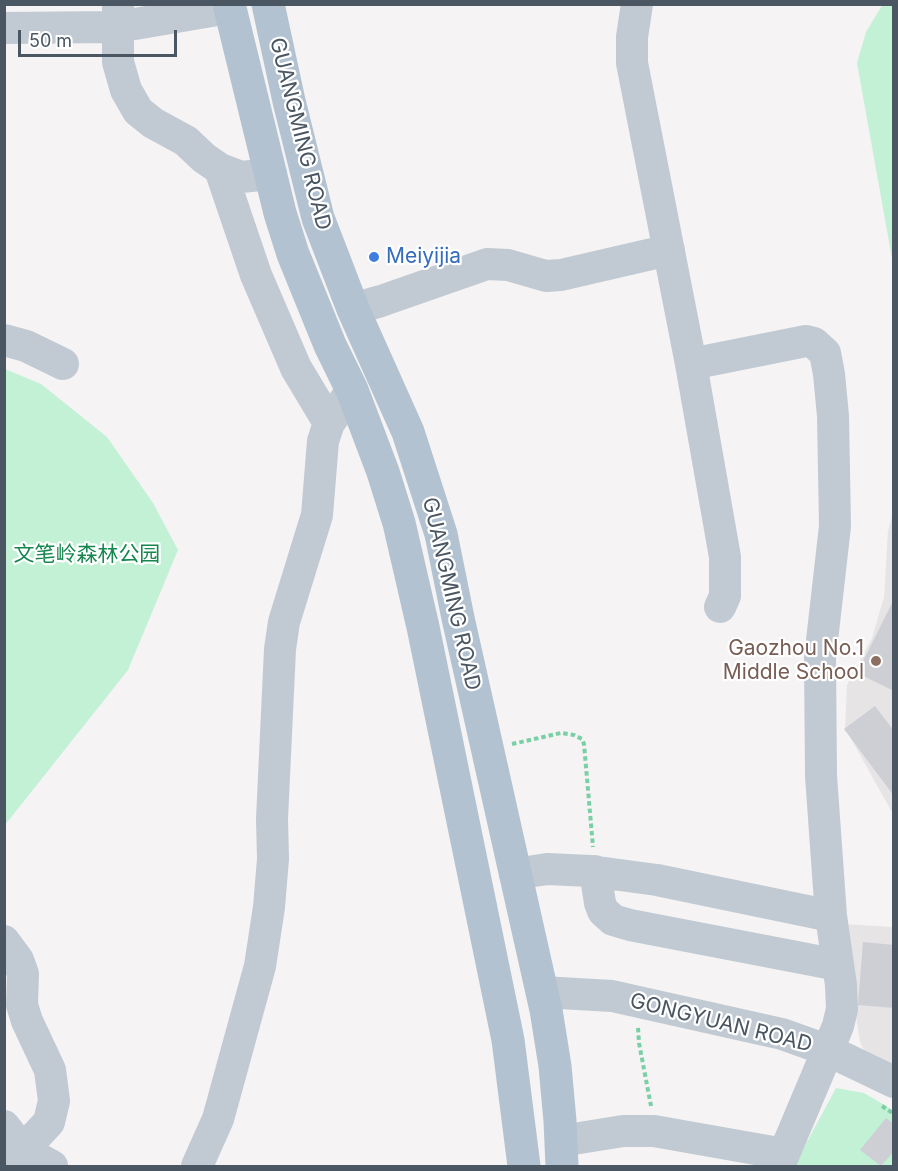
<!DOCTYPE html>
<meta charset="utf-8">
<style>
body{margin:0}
#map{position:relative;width:898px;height:1171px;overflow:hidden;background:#f5f3f3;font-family:Inter,sans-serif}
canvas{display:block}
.frame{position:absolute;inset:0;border:6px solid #4a5661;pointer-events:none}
.scale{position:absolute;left:18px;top:30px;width:159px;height:27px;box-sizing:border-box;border:3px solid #4a5661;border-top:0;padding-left:8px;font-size:18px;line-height:21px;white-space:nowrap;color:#4a5661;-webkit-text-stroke:4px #fff;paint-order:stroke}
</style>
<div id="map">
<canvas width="898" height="1171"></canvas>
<div class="frame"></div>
<div class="scale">50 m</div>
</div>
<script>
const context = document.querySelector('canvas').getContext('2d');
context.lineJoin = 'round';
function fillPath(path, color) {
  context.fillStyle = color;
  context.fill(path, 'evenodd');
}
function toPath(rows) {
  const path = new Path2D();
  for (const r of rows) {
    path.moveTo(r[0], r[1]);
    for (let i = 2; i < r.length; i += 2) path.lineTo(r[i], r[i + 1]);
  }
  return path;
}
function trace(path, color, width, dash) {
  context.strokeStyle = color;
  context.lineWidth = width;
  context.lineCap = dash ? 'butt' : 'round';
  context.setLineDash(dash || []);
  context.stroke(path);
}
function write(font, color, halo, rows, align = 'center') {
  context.font = font + ' Inter,"Noto Sans SC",sans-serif';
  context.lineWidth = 4.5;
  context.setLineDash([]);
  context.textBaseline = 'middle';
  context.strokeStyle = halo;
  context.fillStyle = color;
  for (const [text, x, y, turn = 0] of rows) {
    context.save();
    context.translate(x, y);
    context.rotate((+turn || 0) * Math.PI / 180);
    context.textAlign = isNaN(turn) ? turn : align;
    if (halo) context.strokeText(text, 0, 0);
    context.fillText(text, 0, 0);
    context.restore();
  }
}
fillPath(toPath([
 [893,512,893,814,845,728,847,685,872,638,884,597,888,531],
 [842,924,893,927,893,1068,865,1053,860,1042]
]), '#e6e4e5');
fillPath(toPath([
 [883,4,894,5,893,264,857,63,866,32],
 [5,369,41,384,107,437,153,503,178,550,128,670,5,825],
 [836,1088,864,1093,893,1110,893,1166,794,1166]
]), '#c3f1d5');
fillPath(toPath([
 [894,599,894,691,857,673],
 [875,706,894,731,894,796,844,729],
 [863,942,894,945,894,1008,858,1005],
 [886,1118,894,1124,894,1151,881,1166,860,1150]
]), '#cdcfd5');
trace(toPath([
 [512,744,561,733,574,735,582,739,584,744,593,847],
 [638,1028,639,1043,651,1106],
 [882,1106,894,1114]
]), '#7ad0a6', 4, [4.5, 3]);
trace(toPath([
 [118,4,118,62,126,90,138,111,153,123,186,141,204,158,220,169,241,177,271,174],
 [637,4,632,37,632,63,691,364,725,557,725,596,720,607],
 [4,28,117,27,229,8],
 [220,169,256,275,296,368,329,423],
 [353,309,381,301,487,264,508,265,546,276,561,275,669,250],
 [4,340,26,346,63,364],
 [691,364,806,341,814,343,825,353,829,374,833,416,835,526,820,658,821,776,831,916,841,985,842,1009,838,1026,779,1166],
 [595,871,600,903,603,911,613,920,630,925,838,965],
 [515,874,547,869,590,871,657,880,831,916],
 [4,941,18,960,23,974,22,1005,27,1021,50,1070,54,1101,49,1122,23,1150,15,1166],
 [542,992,612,996,782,1034,827,1050,894,1082],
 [4,1126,23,1150,52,1166],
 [561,1141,623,1131,654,1131,784,1154],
 [197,1166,218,1119,260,966,269,907,273,859,272,819,280,649,284,622,317,515,323,441,329,423,352,390]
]), '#c1cad2', 32);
trace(toPath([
 [229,4,280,213,293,254,330,345,352,390,383,472,399,523,423,627,508,1040,524,1166],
 [268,4,289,101,318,218,353,309,408,432,441,534,458,618,546,1010,555,1066,560,1121,562,1166]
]), '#b3c2d1', 33);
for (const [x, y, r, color] of [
 [374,257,6,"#3f7fe0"],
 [876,661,6,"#8d6e63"]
]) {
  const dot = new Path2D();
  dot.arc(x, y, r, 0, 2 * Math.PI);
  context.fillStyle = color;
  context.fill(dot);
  trace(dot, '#fff', 2);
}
write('21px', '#4a5661', '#fff', [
 ["GUANGMING ROAD",300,134,76],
 ["GUANGMING ROAD",451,594,77],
 ["GONGYUAN ROAD",721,1023,14]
]);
write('21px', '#366cbe', '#fff', [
 ["Meiyijia",386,257]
], 'left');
write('21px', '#17864f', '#fff', [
 ["文笔岭森林公园",87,555]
]);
write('21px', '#785e54', '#fff', [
 ["Gaozhou No.1",864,649],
 ["Middle School",864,673]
], 'right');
</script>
